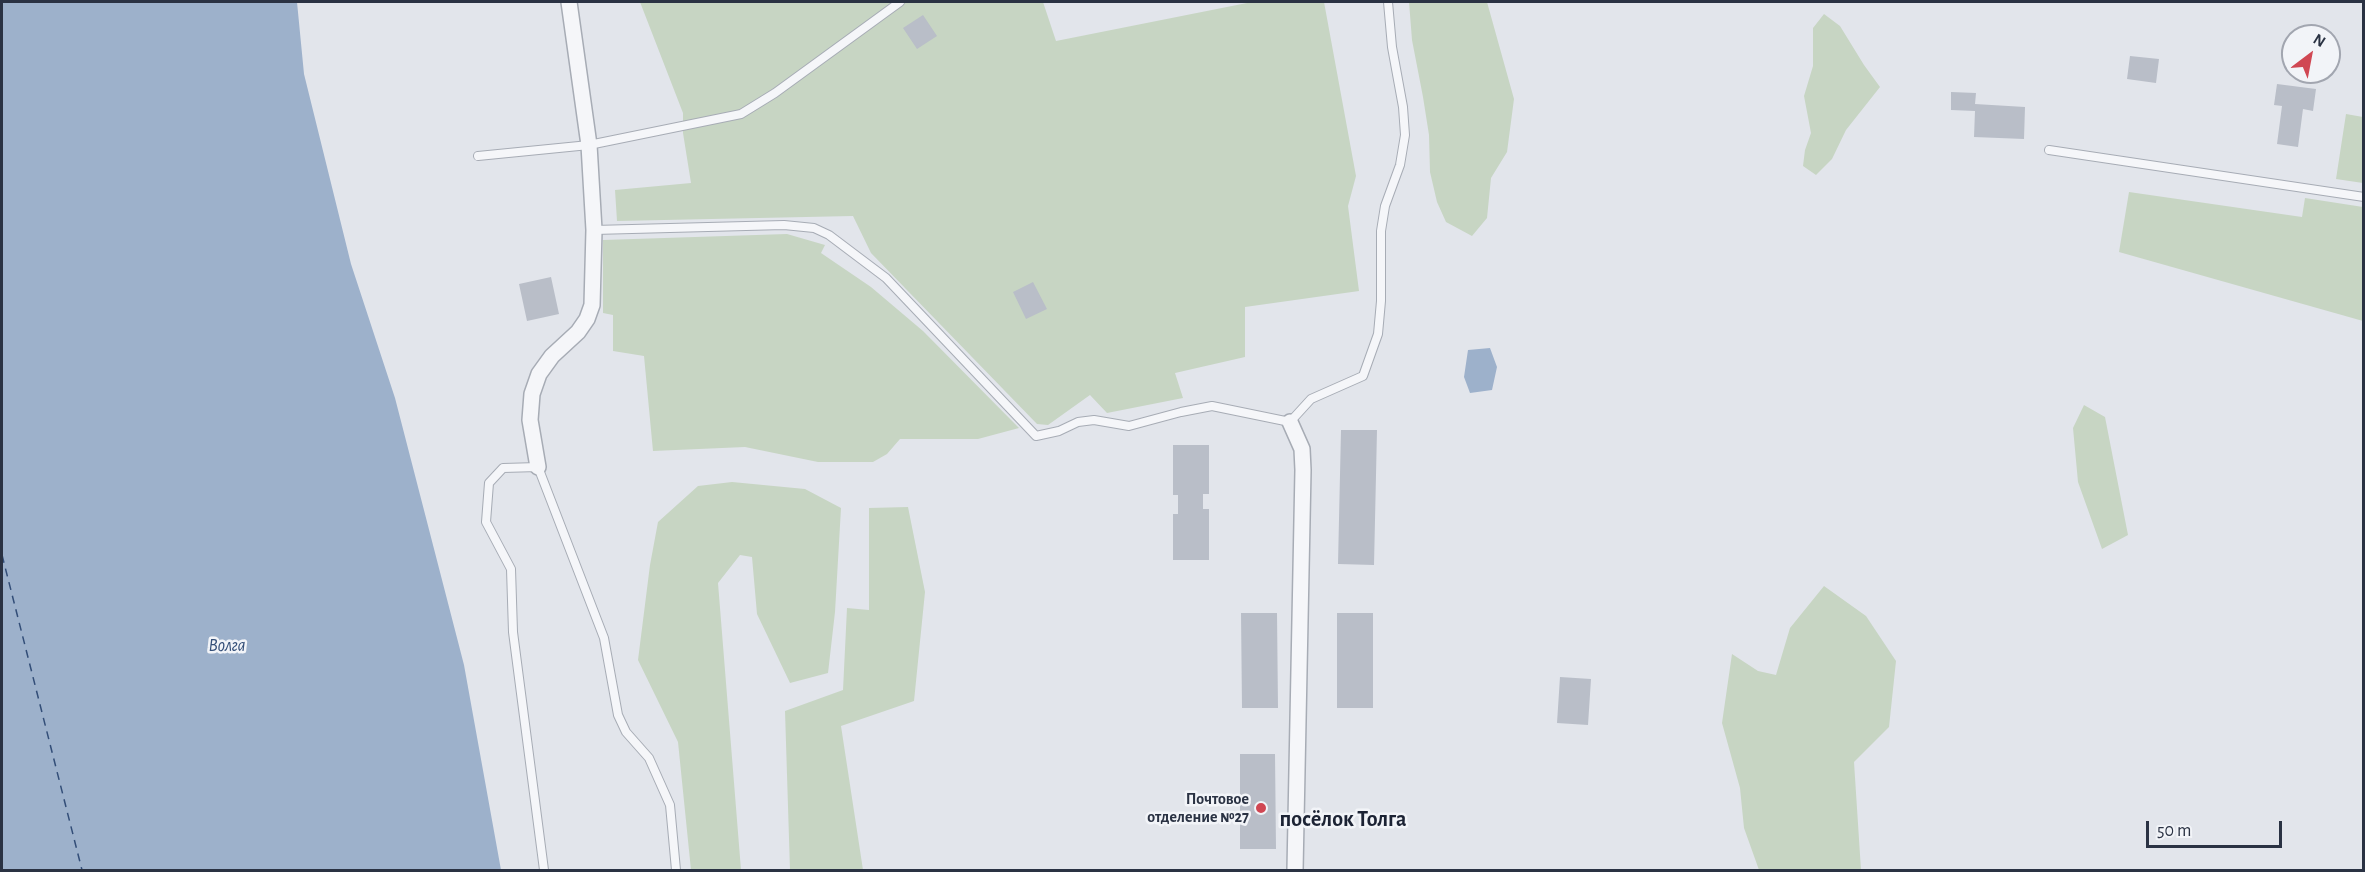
<!DOCTYPE html>
<meta charset="utf-8">
<style>
body{margin:0}
#map{position:relative;width:2365px;height:872px;overflow:hidden;background:#e2e5eb;font-family:"Alegreya Sans",sans-serif}
canvas{display:block}
.frame{position:absolute;inset:0;border:3px solid #2a3243;pointer-events:none}
.north{position:absolute;left:2281px;top:24px;width:60px;height:60px;box-sizing:border-box;background:#f2f4f8;border:2px solid #a2a6b0;border-radius:50%;rotate:32deg;font-size:16px;font-weight:700;line-height:24px;text-align:center;color:#2a3243}
.north::after{content:'';display:block;margin:auto;width:21px;height:27px;background:#d04753;clip-path:polygon(50% 0,100% 100%,50% 72%,0 100%)}
.scale{position:absolute;left:2146px;top:821px;width:136px;height:27px;box-sizing:border-box;border:3px solid #2a3243;border-top:0;padding-left:8px;font-size:18px;line-height:21px;white-space:nowrap;color:#2a3243;-webkit-text-stroke:4px #f2f4f8;paint-order:stroke}
</style>
<div id="map">
<canvas width="2365" height="872"></canvas>
<div class="frame"></div>
<div class="north">N</div>
<div class="scale">50 m</div>
</div>
<script>
const context = document.querySelector('canvas').getContext('2d');
context.lineJoin = 'round';
function fillPath(path, color) {
  context.fillStyle = color;
  context.fill(path, 'evenodd');
}
function toPath(rows) {
  const path = new Path2D();
  for (const r of rows) {
    path.moveTo(r[0], r[1]);
    for (let i = 2; i < r.length; i += 2) path.lineTo(r[i], r[i + 1]);
  }
  return path;
}
function trace(path, color, width, dash) {
  context.strokeStyle = color;
  context.lineWidth = width;
  context.lineCap = dash ? 'butt' : 'round';
  context.setLineDash(dash || []);
  context.stroke(path);
}
function write(font, color, halo, rows, align = 'center') {
  context.font = font + ' "Alegreya Sans",sans-serif';
  context.lineWidth = 5;
  context.setLineDash([]);
  context.textBaseline = 'middle';
  context.strokeStyle = halo;
  context.fillStyle = color;
  for (const [text, x, y, turn = 0] of rows) {
    context.save();
    context.translate(x, y);
    context.rotate((+turn || 0) * Math.PI / 180);
    context.textAlign = isNaN(turn) ? turn : align;
    if (halo) context.strokeText(text, 0, 0);
    context.fillText(text, 0, 0);
    context.restore();
  }
}
fillPath(toPath([
 [640,2,1043,2,1056,41,1252,2,1324,2,1356,176,1348,206,1359,291,1245,307,1245,357,1175,373,1183,398,1107,413,1090,395,1048,425,1037,424,871,253,853,216,617,221,615,190,691,183,683,133,683,113],
 [1409,2,1487,2,1514,99,1507,152,1491,178,1487,218,1472,236,1446,222,1437,202,1430,172,1429,135,1423,97,1412,40],
 [1824,14,1840,26,1864,65,1880,87,1846,130,1832,159,1816,175,1803,166,1805,150,1811,133,1804,96,1813,66,1813,28],
 [2346,114,2363,117,2363,183,2336,179],
 [2129,192,2302,217,2305,198,2363,207,2363,321,2119,252],
 [787,234,825,245,821,253,871,287,923,331,1019,428,978,439,900,439,887,454,873,462,818,462,745,447,653,451,644,356,613,351,613,315,603,313,603,240],
 [2084,405,2105,417,2128,535,2102,549,2078,482,2073,428],
 [732,482,805,489,841,508,835,612,828,673,790,683,757,614,752,557,740,555,718,583,741,870,691,870,678,742,638,660,650,565,658,522,698,486],
 [908,507,925,592,914,701,841,726,863,870,790,870,785,711,843,690,847,608,869,610,869,508],
 [1824,586,1866,616,1896,661,1889,727,1854,762,1861,870,1759,870,1744,828,1740,788,1722,723,1732,654,1758,671,1776,675,1790,628]
]), '#c7d5c3');
fillPath(toPath([
 [2,2,297,2,304,74,351,264,395,398,464,665,501,870,2,870],
 [1490,348,1497,367,1492,390,1470,393,1464,377,1468,350]
]), '#9db1cb');
trace(toPath([
 [2,555,82,870]
]), '#334e78', 1.5, [8, 6]);
fillPath(toPath([
 [923,15,937,36,917,49,903,28],
 [2130,56,2159,59,2156,83,2127,79],
 [2277,84,2316,89,2313,111,2303,109,2298,147,2277,144,2282,106,2274,105],
 [1951,92,1976,93,1975,104,2025,107,2024,139,1974,137,1975,111,1951,110],
 [551,277,559,314,527,321,519,284],
 [1033,282,1047,309,1026,319,1013,292],
 [1341,430,1377,430,1374,565,1338,564],
 [1173,445,1209,445,1209,494,1203,494,1203,509,1209,509,1209,560,1173,560,1173,514,1178,514,1178,495,1173,495],
 [1241,613,1277,613,1278,708,1242,708],
 [1337,613,1373,613,1373,708,1337,708],
 [1560,677,1591,679,1588,725,1557,723],
 [1240,754,1275,754,1276,849,1240,849]
]), '#b9bec8');
const service = toPath([
 [2049,150,2364,197],
 [478,156,589,145,741,114,775,93,900,2],
 [594,230,784,225,814,228,829,235,886,278,1036,436,1059,431,1078,422,1094,420,1129,426,1181,412,1212,406,1290,422,1311,399,1363,376,1378,334,1381,301,1381,231,1385,206,1400,165,1405,135,1403,107,1392,47,1388,2],
 [544,870,513,632,511,569,486,522,489,483,503,468,538,467,604,638,618,715,626,732,649,758,670,805,676,870]
]);
const minor = toPath([
 [1290,422,1302,449,1303,470,1295,870],
 [538,467,530,420,532,394,539,374,552,356,578,332,587,319,592,305,594,230,589,145,569,2]
]);
trace(service, '#a7acb5', 10);
trace(minor, '#a7acb5', 18);
trace(service, '#f5f6f9', 8);
trace(minor, '#f5f6f9', 15);
for (const [x, y, r, color] of [
 [1261,808,6,"#d04753"]
]) {
  const dot = new Path2D();
  dot.arc(x, y, r, 0, 2 * Math.PI);
  context.fillStyle = color;
  context.fill(dot);
  trace(dot, '#f2f4f8', 2);
}
write('bold 16px', '#2a3243', '#f2f4f8', [
 ["Почтовое",1249,799],
 ["отделение №27",1249,817]
], 'right');
write('italic 18px', '#334e78', '#f2f4f8', [
 ["Волга",227,646]
]);
write('bold 22px', '#1c2334', '#f2f4f8', [
 ["посёлок Толга",1343,819]
]);
</script>
